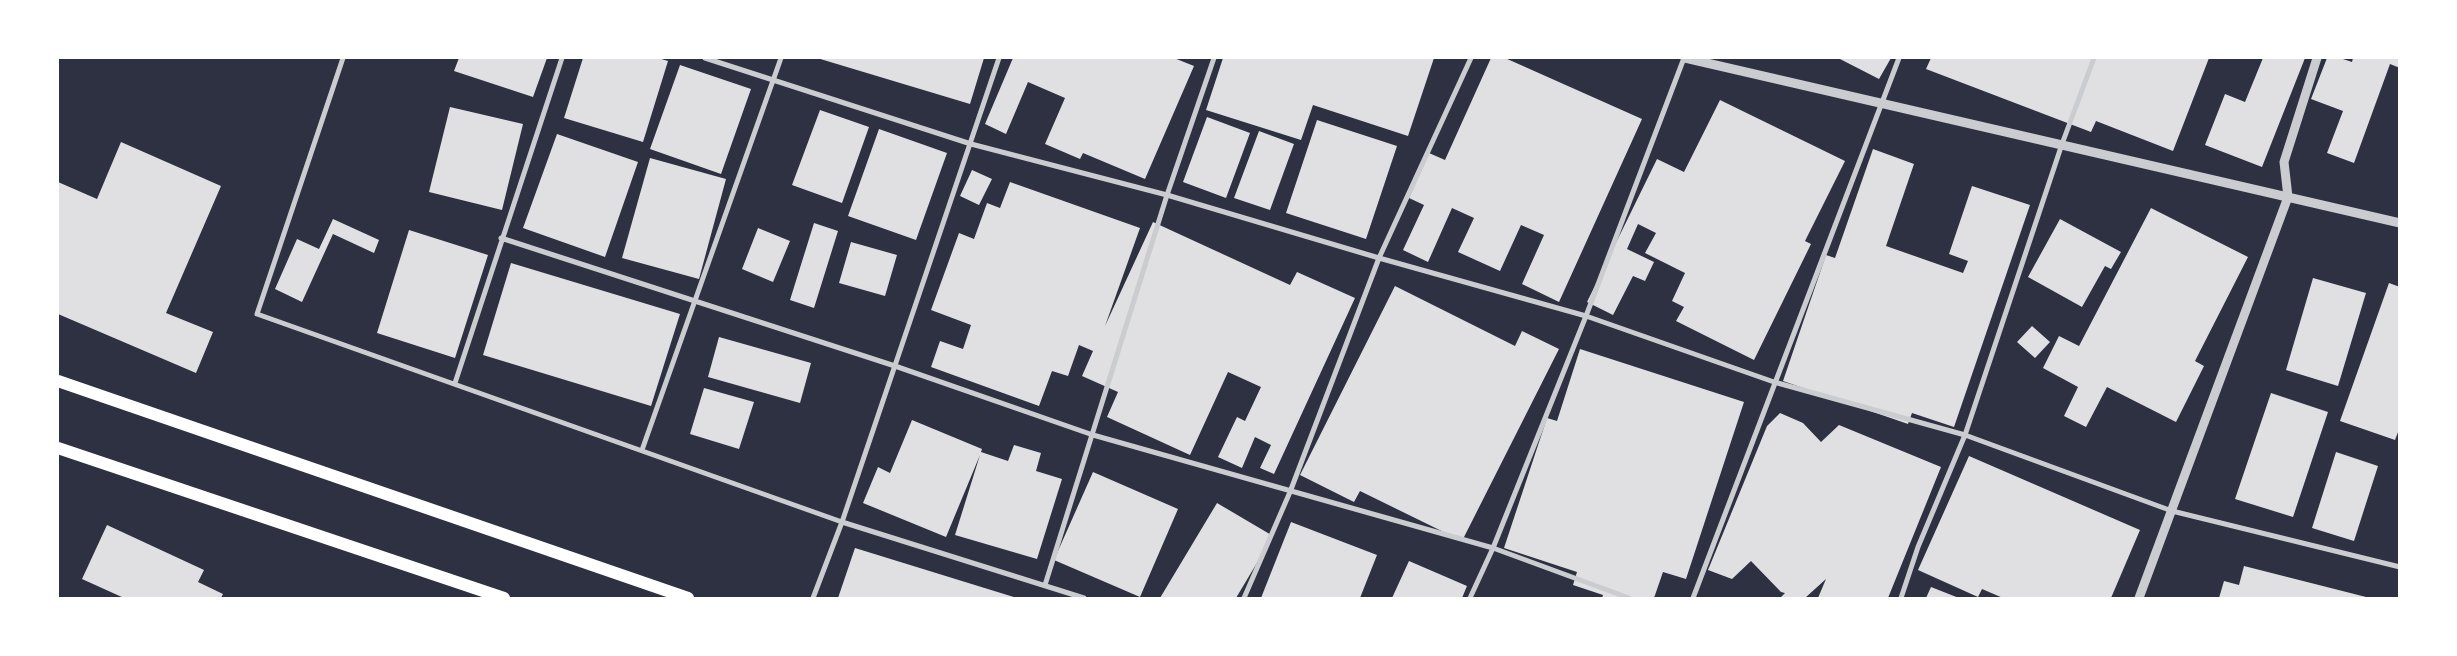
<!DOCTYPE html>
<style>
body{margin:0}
#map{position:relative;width:2457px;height:656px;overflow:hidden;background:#2d3142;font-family:"Titillium Web",sans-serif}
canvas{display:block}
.frame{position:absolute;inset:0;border:59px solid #fff;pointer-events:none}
</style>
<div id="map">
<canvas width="2457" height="656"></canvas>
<div class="frame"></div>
</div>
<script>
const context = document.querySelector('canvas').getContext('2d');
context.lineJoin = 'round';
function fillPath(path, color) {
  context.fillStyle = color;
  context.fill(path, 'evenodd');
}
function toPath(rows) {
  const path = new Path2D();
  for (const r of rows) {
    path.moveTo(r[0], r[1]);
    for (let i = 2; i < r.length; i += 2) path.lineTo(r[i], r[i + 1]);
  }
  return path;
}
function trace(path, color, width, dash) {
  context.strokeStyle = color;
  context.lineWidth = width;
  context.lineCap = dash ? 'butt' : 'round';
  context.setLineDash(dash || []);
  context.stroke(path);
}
fillPath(toPath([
 [459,58,547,58,533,97,454,71],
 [583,58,658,58,668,61,643,142,564,118],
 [817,58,984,58,970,104],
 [1013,58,1174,58,1194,66,1145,179,1083,153,1080,159,1045,144,1065,98,1028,82,1006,134,985,124],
 [1223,58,1434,58,1408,136,1313,105,1301,140,1206,110],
 [1491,58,1505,58,1642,119,1559,302,1522,284,1544,235,1521,225,1500,271,1458,252,1474,218,1452,208,1428,262,1403,250,1424,205,1409,198,1429,153,1445,160],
 [1838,58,1891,58,1879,79],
 [1931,58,2209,58,2173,151,2096,121,2091,132,1926,69],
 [2263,58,2305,58,2262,167,2205,145,2225,94,2245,102],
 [2327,58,2340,58,2352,62,2353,58,2400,58,2400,68,2390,64,2354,163,2327,153,2343,111,2311,99],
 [680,65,751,89,721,174,650,149],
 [1720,100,1845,161,1805,241,1811,244,1754,360,1676,321,1684,307,1672,301,1685,273,1645,253,1656,233,1638,224,1627,249,1654,262,1645,281,1633,276,1613,315,1587,302,1657,159,1684,172],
 [450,107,523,124,502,210,429,192],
 [820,110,869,127,842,203,792,185],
 [1207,117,1250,133,1226,198,1183,182],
 [1317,120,1397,146,1366,239,1286,213],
 [879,129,947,153,916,240,848,216],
 [1259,131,1294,144,1270,210,1234,198],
 [557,134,638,162,605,257,523,228],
 [121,142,221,186,166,313,213,332,196,373,58,314,58,182,97,199],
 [1873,149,1914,164,1886,246,1963,273,1968,261,1949,254,1972,186,2030,205,1954,427,1912,413,1908,424,1783,381,1826,255,1835,258],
 [650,158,726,179,699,279,622,258],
 [972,170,992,179,979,205,960,196],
 [1010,182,1140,228,1105,326,1153,222,1290,285,1297,272,1355,298,1274,474,1260,468,1271,445,1255,437,1242,468,1218,457,1237,417,1245,421,1261,387,1228,372,1190,455,1107,417,1118,392,1082,376,1093,351,1079,345,1068,376,1052,371,1039,406,931,367,940,341,963,349,971,325,931,310,959,233,974,239,987,203,1000,208],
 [2151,208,2248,257,2195,361,2204,366,2176,422,2107,387,2086,427,2064,416,2078,387,2043,368,2059,336,2079,346],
 [333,219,379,240,374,253,333,234,302,302,275,289,297,239,319,249],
 [2060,219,2121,252,2111,269,2105,266,2082,307,2028,277],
 [814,223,838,231,814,308,790,300],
 [758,228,790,241,773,282,742,269],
 [409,230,488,255,455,358,377,333],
 [851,242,897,255,885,296,839,283],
 [511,263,680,314,651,406,483,355],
 [2313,278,2366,293,2338,386,2286,370],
 [2389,283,2400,287,2400,427,2395,440,2340,421],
 [1395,286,1515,346,1522,331,1559,349,1462,541,1360,491,1354,502,1300,475],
 [2032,326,2050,342,2035,358,2017,342],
 [719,337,811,363,800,403,708,377],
 [1580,349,1744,402,1686,579,1663,572,1654,598,1602,598,1603,595,1573,585,1577,572,1504,548,1547,418,1557,421],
 [704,388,754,402,739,449,690,434],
 [2271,393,2328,412,2293,517,2235,499],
 [1780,413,1803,423,1821,442,1839,425,1941,467,1888,598,1818,598,1826,579,1805,598,1780,598,1785,593,1781,592,1751,561,1732,579,1708,570,1767,426],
 [912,420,982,449,981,452,1008,461,1014,445,1041,453,1036,471,1062,479,1037,559,955,535,980,455,946,537,863,503,878,467,890,473],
 [2336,452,2378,466,2354,541,2312,528],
 [1969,456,2140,530,2111,598,2003,598,1982,589,1978,597,1918,570],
 [1093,472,1178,509,1140,597,1054,560],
 [1217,503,1273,536,1236,598,1160,598],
 [1291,522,1377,555,1360,598,1261,598],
 [107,525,204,570,198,582,223,594,221,598,124,598,82,579],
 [855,548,1017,598,838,598],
 [1409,561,1467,586,1462,598,1392,598],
 [2244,566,2370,598,2219,598,2224,581,2239,585],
 [1931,587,1959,598,1926,598]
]), '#e0e0e3');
trace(toPath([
 [343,58,257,314,842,522,1084,598],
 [705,58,971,144,1167,195,1379,258,1586,316,1774,382,1965,435,2172,511,2400,567],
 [501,238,895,366,1093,435,1493,548,1629,598],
 [455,383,562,58],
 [642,450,781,58],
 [1045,585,1167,195,1214,58],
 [813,598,842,522,999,58],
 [1244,598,1290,492,1379,258,1471,58],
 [1470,598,1493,548,1586,316,1684,58],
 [1693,598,1899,58],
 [1901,598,1918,547,1965,435,2062,144,2094,58]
]), '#caccd0', 5);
trace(toPath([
 [1685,58,2400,223],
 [2139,598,2288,197,2284,162,2317,58]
]), '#caccd0', 9);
trace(toPath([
 [58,381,688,598],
 [58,448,504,598]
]), '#fff', 12);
</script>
